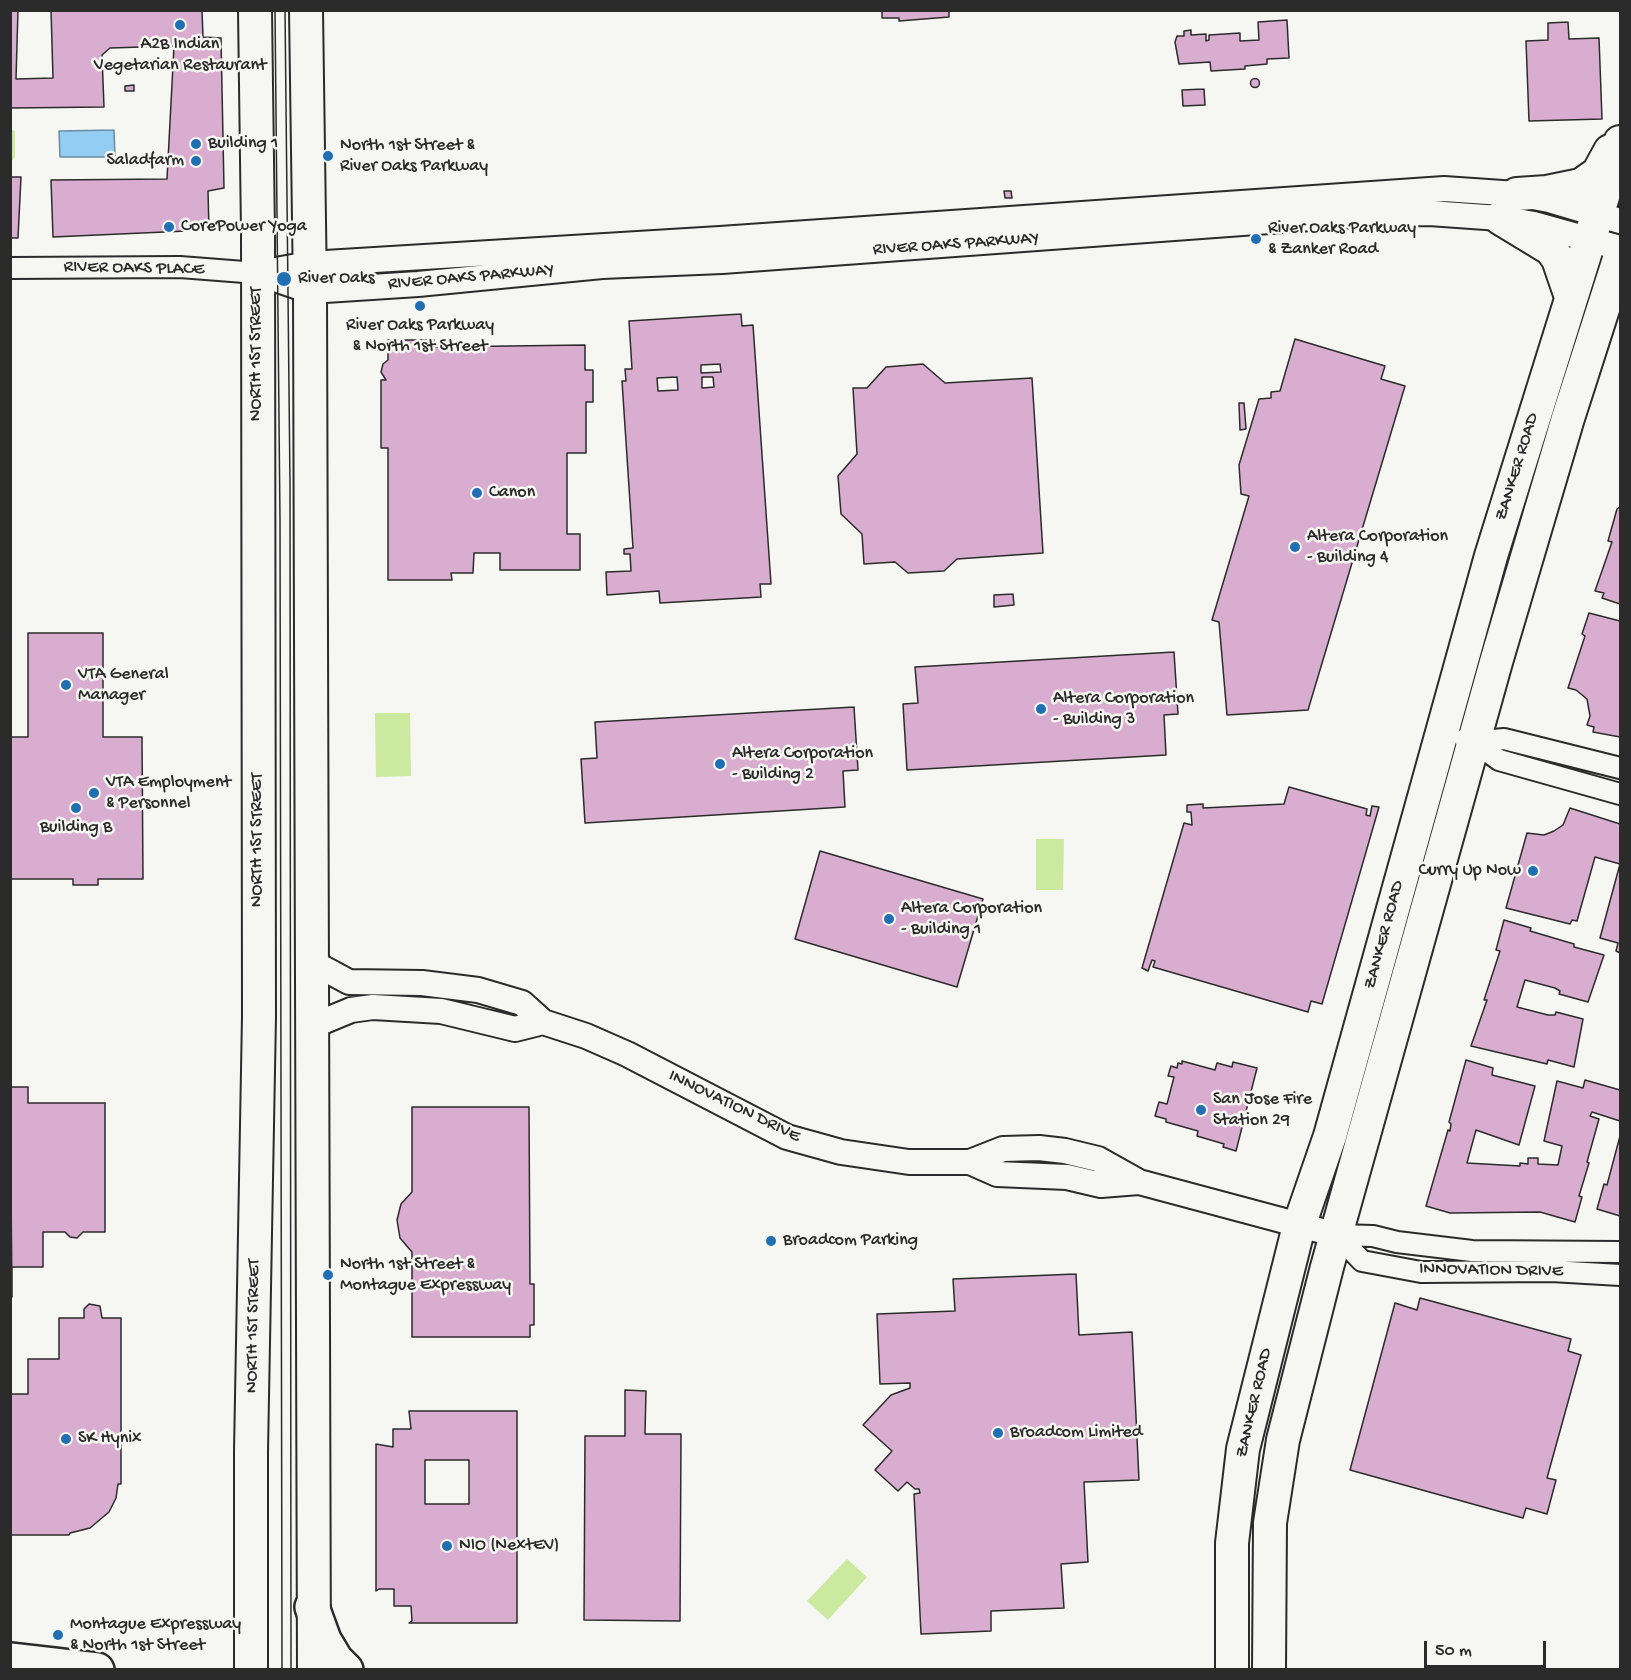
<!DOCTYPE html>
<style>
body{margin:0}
#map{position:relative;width:1631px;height:1680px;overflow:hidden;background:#f6f6f2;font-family:"Gochi Hand",sans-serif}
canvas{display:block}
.frame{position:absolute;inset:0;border:12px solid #2b2b2b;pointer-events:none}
.scale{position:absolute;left:1424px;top:1641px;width:122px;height:27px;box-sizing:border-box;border:3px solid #2b2b2b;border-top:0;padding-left:8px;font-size:18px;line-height:21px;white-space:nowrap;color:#2b2b2b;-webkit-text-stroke:4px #f6f6f2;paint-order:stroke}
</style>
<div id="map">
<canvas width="1631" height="1680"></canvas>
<div class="frame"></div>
<div class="scale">50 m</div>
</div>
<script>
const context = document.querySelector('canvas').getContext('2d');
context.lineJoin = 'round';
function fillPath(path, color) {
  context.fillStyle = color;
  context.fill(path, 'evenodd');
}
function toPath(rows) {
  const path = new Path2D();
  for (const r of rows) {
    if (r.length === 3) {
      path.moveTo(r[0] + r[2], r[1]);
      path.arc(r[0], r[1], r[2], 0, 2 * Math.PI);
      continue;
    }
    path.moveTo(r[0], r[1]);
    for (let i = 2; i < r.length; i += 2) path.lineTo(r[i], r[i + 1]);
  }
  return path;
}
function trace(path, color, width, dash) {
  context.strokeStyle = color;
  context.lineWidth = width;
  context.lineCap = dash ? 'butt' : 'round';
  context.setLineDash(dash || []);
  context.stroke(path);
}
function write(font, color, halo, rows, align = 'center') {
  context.font = font + ' "Gochi Hand",sans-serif';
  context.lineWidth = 5;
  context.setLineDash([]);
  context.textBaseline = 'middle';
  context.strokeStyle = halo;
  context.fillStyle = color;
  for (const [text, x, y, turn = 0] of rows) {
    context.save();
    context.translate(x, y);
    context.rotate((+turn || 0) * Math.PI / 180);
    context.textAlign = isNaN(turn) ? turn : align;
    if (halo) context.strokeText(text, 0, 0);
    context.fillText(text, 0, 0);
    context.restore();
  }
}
fillPath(toPath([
 [10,129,15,131,15,157,13,160,11,160],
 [375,713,410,713,411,776,376,777],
 [1036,839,1064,839,1063,890,1036,890],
 [847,1559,867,1577,828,1620,807,1601]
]), '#cce9a0');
const water = toPath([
 [114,130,115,157,60,157,59,131,114,130]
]);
fillPath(water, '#93cdf3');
trace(water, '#698ca3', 1.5);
const building = toPath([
 [10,10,18,10,16,79,53,78,51,10,202,10,203,37,221,38,224,188,208,191,209,230,53,237,51,180,167,179,174,46,110,48,102,55,104,107,10,108,10,10],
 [882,10,949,10,949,17,899,21,899,18,882,18,882,10],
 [1287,20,1289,58,1267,59,1267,64,1245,66,1245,69,1211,71,1210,62,1179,64,1175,42,1177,36,1184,36,1184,31,1191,30,1191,35,1206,34,1206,41,1209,40,1209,35,1240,33,1240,41,1259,40,1258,22,1287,20],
 [1568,22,1569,39,1599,38,1602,119,1529,121,1526,41,1548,40,1548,23,1568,22],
 [1255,83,4.5],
 [134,85,134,91,125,91,125,86,134,85],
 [1204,89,1205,105,1183,106,1182,90,1204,89],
 [10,177,21,177,18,238,10,238,10,177],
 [1004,191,1011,191,1012,198,1005,198,1004,191],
 [741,314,742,326,753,325,771,584,760,584,761,597,660,603,659,591,607,595,606,572,631,571,630,554,624,554,624,549,633,548,622,381,626,381,625,369,632,369,629,321,741,314],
 [720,364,721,372,701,373,701,365,720,364],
 [677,377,678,390,658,391,657,378,677,377],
 [702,377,713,377,714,387,702,388,702,377],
 [1295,339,1385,366,1381,379,1405,386,1308,710,1227,715,1219,622,1212,620,1249,496,1241,494,1239,465,1259,399,1271,398,1271,392,1280,391,1295,339],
 [388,340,434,340,434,347,585,345,585,370,593,370,593,402,586,402,586,453,567,453,567,534,580,534,580,570,500,570,500,553,474,553,473,573,451,573,452,580,388,580,388,448,381,448,381,380,386,380,381,372,383,364,388,360,388,340],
 [923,364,945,383,1032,378,1043,553,957,559,944,571,908,573,895,562,864,564,862,534,841,514,838,476,857,454,853,388,867,388,886,367,923,364],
 [1239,403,1244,403,1246,429,1240,430,1239,403],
 [1620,507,1620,604,1602,598,1604,593,1595,591,1612,542,1608,541,1617,509,1620,507],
 [1013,594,1014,605,994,607,994,595,1013,594],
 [1589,613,1620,621,1620,737,1593,732,1594,727,1587,725,1590,716,1587,699,1576,690,1568,688,1585,636,1582,634,1589,613],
 [28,633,103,633,103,737,142,737,143,879,98,879,98,885,73,885,73,879,10,879,10,737,28,737,28,633],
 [1174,652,1178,714,1164,715,1166,755,907,770,903,704,918,703,915,667,1174,652],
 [854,707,858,770,843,771,845,807,585,823,581,759,597,758,595,722,854,707],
 [1289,787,1367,809,1366,815,1370,816,1372,806,1379,807,1322,1004,1311,1001,1308,1012,1153,967,1155,961,1152,960,1148,971,1142,968,1184,823,1192,825,1191,812,1187,812,1187,805,1203,804,1203,808,1284,804,1289,787],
 [1570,808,1620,824,1620,953,1616,951,1618,943,1600,938,1620,864,1595,857,1577,921,1572,920,1570,924,1506,908,1527,833,1544,835,1554,831,1563,825,1570,808],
 [820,851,983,899,957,987,795,939,820,851],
 [1504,920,1531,928,1530,931,1574,944,1574,947,1604,955,1588,1002,1559,994,1560,991,1555,988,1525,980,1517,1007,1548,1015,1555,1015,1556,1012,1583,1019,1574,1067,1548,1060,1547,1064,1471,1046,1487,1000,1484,1000,1500,951,1496,950,1504,920],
 [1466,1060,1493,1068,1492,1075,1535,1086,1519,1145,1476,1130,1467,1163,1520,1166,1520,1163,1528,1164,1528,1158,1538,1158,1538,1164,1558,1165,1562,1146,1544,1141,1557,1081,1583,1088,1585,1080,1620,1090,1620,1121,1592,1112,1590,1116,1599,1119,1587,1162,1589,1163,1579,1196,1582,1197,1575,1222,1540,1212,1450,1213,1426,1206,1448,1130,1450,1131,1451,1124,1449,1122,1466,1060],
 [1182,1061,1215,1070,1217,1063,1232,1067,1233,1062,1257,1068,1236,1151,1223,1147,1224,1144,1197,1136,1198,1131,1166,1122,1166,1119,1155,1116,1159,1102,1167,1104,1174,1077,1168,1076,1171,1066,1177,1068,1178,1063,1182,1064,1182,1061],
 [10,1087,28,1087,28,1103,105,1103,105,1232,83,1232,77,1238,70,1237,65,1232,43,1232,43,1267,12,1267,12,1297,10,1087],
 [412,1107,529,1107,530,1284,534,1284,534,1325,530,1325,530,1337,412,1337,412,1252,400,1238,397,1220,401,1204,412,1192,412,1107],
 [1620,1136,1620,1216,1597,1209,1604,1184,1607,1185,1620,1136],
 [1076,1274,1079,1335,1132,1332,1139,1480,1084,1482,1088,1562,1061,1564,1064,1608,991,1611,991,1631,921,1634,914,1494,920,1493,919,1489,915,1489,907,1482,898,1491,875,1470,892,1451,863,1425,891,1395,910,1388,910,1383,880,1384,877,1314,955,1311,953,1279,1076,1274],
 [1420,1298,1571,1339,1568,1351,1581,1355,1547,1478,1556,1480,1547,1514,1526,1508,1523,1518,1350,1470,1395,1303,1417,1310,1420,1298],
 [89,1304,100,1306,102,1318,121,1318,121,1484,118,1484,116,1498,109,1512,90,1528,70,1533,69,1535,10,1535,10,1394,28,1394,28,1359,59,1359,59,1318,84,1318,84,1309,89,1304],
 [625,1390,646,1391,645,1434,681,1434,680,1621,584,1620,585,1436,625,1436,625,1390],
 [409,1411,517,1411,517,1623,409,1623,412,1621,411,1606,394,1606,394,1589,379,1589,376,1591,376,1444,393,1447,393,1429,411,1429,409,1411],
 [425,1460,469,1460,469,1504,425,1504,425,1460]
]);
fillPath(building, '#d9add0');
trace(building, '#2b2b2b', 1.5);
const minor = toPath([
 [10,268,180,267,257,273],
 [1465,739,1474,742,1504,739,1620,768],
 [1474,742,1499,760,1620,794],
 [1337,1235,1362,1261,1421,1272,1551,1271,1620,1275],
 [1337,1235,1373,1236,1397,1242,1472,1251,1620,1252]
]);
const tertiary = toPath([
 [257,273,310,291,418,284,602,266,722,261,1352,215,1429,213,1500,218,1534,224,1620,248],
 [259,273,309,264,720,239,1444,189,1517,194,1549,200,1620,221],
 [310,961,349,982,422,983,478,990,522,1003,543,1022,586,1036,627,1054,787,1137,841,1152,909,1162,970,1162,1003,1149,1039,1148,1065,1151,1098,1159,1139,1182,1337,1235],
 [310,1027,351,1010,373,1007,441,1011,515,1029,543,1022],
 [970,1162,997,1174,1067,1177,1101,1185,1139,1182]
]);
const primary = toPath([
 [306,10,310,291,314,1670],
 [1517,194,1547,192,1581,185,1598,173,1610,151],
 [1500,218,1551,249,1558,259,1571,297],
 [251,1670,251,1451,259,1016,258,233,255,10],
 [1232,1670,1232,1543,1243,1449,1299,1226,1330,1136,1491,556,1620,142],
 [1269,1670,1270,1523,1283,1440,1327,1267,1496,662,1568,418,1620,256]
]);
const trunk = toPath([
 [312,1607,324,1640,336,1660,346,1670],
 [10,1660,97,1670]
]);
trace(minor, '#2b2b2b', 24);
trace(tertiary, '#2b2b2b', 28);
trace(primary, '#2b2b2b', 36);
trace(trunk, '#2b2b2b', 38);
trace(minor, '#f6f6f2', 20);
trace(tertiary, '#f6f6f2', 24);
trace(primary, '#f6f6f2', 32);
trace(trunk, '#f6f6f2', 33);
trace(toPath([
 [275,10,280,521,282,1670],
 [285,10,290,484,291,1670]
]), '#2b2b2b', 1.5);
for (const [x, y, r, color] of [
 [180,25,6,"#1f6fb2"],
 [196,144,6,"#1f6fb2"],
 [328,156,6,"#1f6fb2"],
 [196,161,6,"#1f6fb2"],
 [169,227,6,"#1f6fb2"],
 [1256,239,6,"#1f6fb2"],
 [284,279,8,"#1f6fb2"],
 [420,306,6,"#1f6fb2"],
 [477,493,6,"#1f6fb2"],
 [1295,547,6,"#1f6fb2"],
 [66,685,6,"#1f6fb2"],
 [1041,709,6,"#1f6fb2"],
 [720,764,6,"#1f6fb2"],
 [94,793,6,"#1f6fb2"],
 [76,808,6,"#1f6fb2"],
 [1533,871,6,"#1f6fb2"],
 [889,919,6,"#1f6fb2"],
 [1201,1110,6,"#1f6fb2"],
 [771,1241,6,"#1f6fb2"],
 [328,1275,6,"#1f6fb2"],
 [998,1433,6,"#1f6fb2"],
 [66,1439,6,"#1f6fb2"],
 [447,1546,6,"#1f6fb2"],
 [58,1635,6,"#1f6fb2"]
]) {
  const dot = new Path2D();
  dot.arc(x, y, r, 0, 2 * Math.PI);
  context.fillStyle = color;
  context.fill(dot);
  trace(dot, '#f6f6f2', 2);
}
write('18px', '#2b2b2b', '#f6f6f2', [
 ["A2B Indian",180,45,"center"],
 ["Vegetarian Restaurant",180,66,"center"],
 ["Building 1",208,144],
 ["North 1st Street &",340,146],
 ["River Oaks Parkway",340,167],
 ["Saladfarm",184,161,"right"],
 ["CorePower Yoga",181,227],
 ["River Oaks Parkway",1268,229],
 ["& Zanker Road",1268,250],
 ["River Oaks",298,279],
 ["River Oaks Parkway",420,326,"center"],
 ["& North 1st Street",420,347,"center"],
 ["Canon",489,493],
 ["Altera Corporation",1307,537],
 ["- Building 4",1307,558],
 ["VTA General",78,675],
 ["Manager",78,696],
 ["Altera Corporation",1053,699],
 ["- Building 3",1053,720],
 ["Altera Corporation",732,754],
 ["- Building 2",732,775],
 ["VTA Employment",106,783],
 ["& Personnel",106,804],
 ["Building B",76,828,"center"],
 ["Curry Up Now",1521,871,"right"],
 ["Altera Corporation",901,909],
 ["- Building 1",901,930],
 ["San Jose Fire",1213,1100],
 ["Station 29",1213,1121],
 ["Broadcom Parking",783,1241],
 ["North 1st Street &",340,1265],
 ["Montague Expressway",340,1286],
 ["Broadcom Limited",1010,1433],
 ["SK Hynix",78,1439],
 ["NIO (NextEV)",459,1546],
 ["Montague Expressway",70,1625],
 ["& North 1st Street",70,1646]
], 'left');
write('18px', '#2b2b2b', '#f6f6f2', [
 ["RIVER OAKS PARKWAY",956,245,-4],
 ["RIVER OAKS PLACE",134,269,1],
 ["RIVER OAKS PARKWAY",471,278,-5],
 ["NORTH 1ST STREET",257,354,-90],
 ["ZANKER ROAD",1518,467,-73],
 ["NORTH 1ST STREET",258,840,-90],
 ["ZANKER ROAD",1385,935,-75],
 ["INNOVATION DRIVE",734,1107,26],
 ["INNOVATION DRIVE",1491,1271,1],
 ["NORTH 1ST STREET",254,1326,-89],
 ["ZANKER ROAD",1255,1403,-77]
]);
</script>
